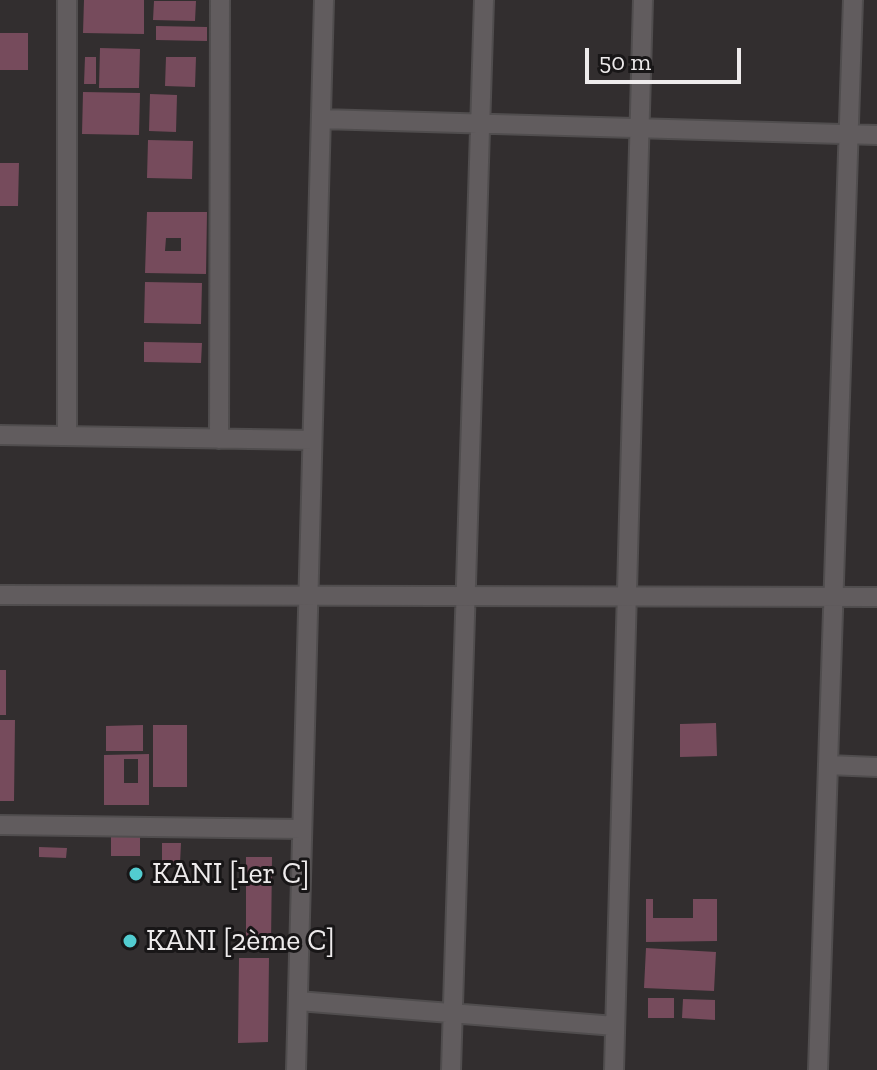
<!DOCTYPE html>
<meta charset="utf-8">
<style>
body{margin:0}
#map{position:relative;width:877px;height:1070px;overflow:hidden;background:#322e2f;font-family:"Zilla Slab",serif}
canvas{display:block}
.scale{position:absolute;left:585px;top:48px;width:156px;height:36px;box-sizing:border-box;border:4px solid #eeebec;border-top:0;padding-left:10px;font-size:24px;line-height:28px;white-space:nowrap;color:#eeebec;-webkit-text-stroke:6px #181617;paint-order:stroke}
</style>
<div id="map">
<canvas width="877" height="1070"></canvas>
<div class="scale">50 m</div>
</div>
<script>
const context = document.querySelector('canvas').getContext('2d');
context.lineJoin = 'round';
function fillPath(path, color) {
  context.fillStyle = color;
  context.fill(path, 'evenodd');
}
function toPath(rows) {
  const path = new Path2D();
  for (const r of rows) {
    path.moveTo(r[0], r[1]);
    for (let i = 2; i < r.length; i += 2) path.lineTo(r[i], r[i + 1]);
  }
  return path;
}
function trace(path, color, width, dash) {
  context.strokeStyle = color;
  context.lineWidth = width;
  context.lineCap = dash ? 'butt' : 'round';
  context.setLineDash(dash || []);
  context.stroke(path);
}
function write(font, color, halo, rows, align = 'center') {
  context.font = font + ' "Zilla Slab",serif';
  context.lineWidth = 6;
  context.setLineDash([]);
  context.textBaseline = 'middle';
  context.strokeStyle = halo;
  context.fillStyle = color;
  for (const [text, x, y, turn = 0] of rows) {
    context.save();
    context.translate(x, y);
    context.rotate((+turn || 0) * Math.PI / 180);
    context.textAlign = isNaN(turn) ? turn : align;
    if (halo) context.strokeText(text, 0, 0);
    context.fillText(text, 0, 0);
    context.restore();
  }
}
fillPath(toPath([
 [84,0,144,0,144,34,83,33],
 [154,1,196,1,195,21,153,20],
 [156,26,207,27,207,41,156,40],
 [0,33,28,33,28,70,0,70],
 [100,48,140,49,139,88,99,88],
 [85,57,96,57,96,84,84,84],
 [166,57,196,57,195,87,165,86],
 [83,92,140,93,139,135,82,134],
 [150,94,177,95,176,132,149,131],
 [148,140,193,141,192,179,147,178],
 [0,163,19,163,18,206,0,206],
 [147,212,207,212,206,274,145,273],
 [166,238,181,238,181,251,165,251],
 [145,282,202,283,201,324,144,323],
 [144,342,202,343,201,363,144,362],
 [0,670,6,670,6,715,0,715],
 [0,720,15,720,14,801,0,801],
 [716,723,717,756,680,757,680,724],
 [143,725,143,751,106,751,106,726],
 [153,725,187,725,187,787,153,787],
 [149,754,149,805,104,805,104,755],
 [124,759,138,759,138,783,124,783],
 [111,831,140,831,140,856,111,856],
 [162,843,181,843,180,864,162,864],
 [39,847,67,848,66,858,39,857],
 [246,857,272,857,271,945,246,945],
 [646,899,653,899,653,918,693,918,693,899,717,899,717,941,646,942],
 [646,948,716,952,714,991,644,988],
 [239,958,269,958,268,1042,238,1043],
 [648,998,674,998,674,1018,648,1018],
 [683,999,715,1000,715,1020,682,1018]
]), '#764b5c');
const minor = toPath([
 [321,119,877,135],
 [0,435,312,440],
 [67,436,67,0],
 [219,439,220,0],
 [0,595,877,597],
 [828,765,877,767],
 [0,825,302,829],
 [298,1001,615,1026],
 [296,1070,324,0],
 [451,1070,484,0],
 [614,1070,643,0],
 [818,1070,853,0]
]);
trace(minor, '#504d4e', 22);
trace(minor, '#615c5e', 18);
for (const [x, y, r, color] of [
 [136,874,8,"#52ccd0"],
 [130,941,8,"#52ccd0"]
]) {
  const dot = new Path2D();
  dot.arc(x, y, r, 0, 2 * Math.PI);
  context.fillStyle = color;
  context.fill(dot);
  trace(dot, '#181617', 3);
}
write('30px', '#eeebec', '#181617', [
 ["KANI [1er C]",152,874],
 ["KANI [2ème C]",146,941]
], 'left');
</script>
